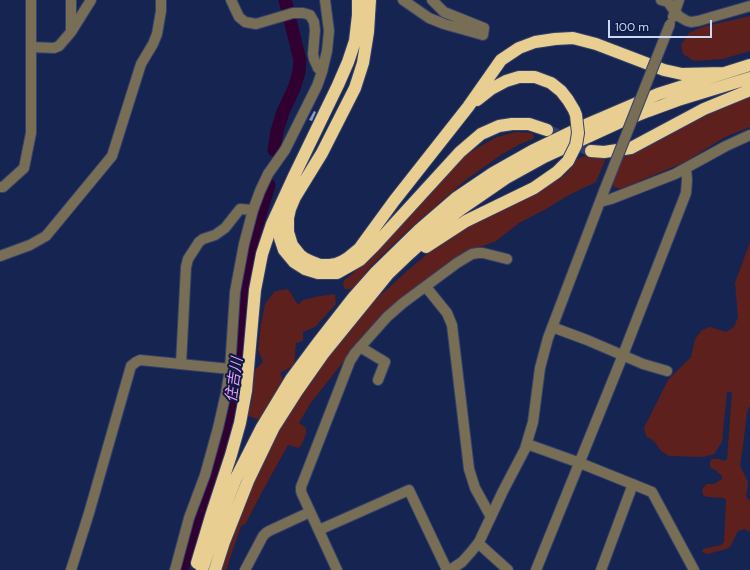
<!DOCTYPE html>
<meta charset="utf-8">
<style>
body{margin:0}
#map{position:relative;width:750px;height:570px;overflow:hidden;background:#162451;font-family:"DM Sans",sans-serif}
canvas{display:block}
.scale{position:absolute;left:608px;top:20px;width:104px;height:18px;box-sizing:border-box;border:2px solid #ccd9f5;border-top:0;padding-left:5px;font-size:12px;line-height:14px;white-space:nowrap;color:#ccd9f5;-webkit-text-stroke:3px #0d1a45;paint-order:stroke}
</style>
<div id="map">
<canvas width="750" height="570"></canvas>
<div class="scale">100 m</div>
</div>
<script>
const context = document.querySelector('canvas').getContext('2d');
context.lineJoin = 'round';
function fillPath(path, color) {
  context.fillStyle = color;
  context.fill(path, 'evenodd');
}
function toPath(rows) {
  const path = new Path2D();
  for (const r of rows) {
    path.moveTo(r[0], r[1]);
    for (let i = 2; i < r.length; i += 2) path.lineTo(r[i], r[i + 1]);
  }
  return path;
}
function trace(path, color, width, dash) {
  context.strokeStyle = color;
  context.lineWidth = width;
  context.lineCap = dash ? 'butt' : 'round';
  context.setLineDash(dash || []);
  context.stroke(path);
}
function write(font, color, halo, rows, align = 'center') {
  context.font = font + ' "DM Sans","Noto Sans JP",sans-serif';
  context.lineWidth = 4;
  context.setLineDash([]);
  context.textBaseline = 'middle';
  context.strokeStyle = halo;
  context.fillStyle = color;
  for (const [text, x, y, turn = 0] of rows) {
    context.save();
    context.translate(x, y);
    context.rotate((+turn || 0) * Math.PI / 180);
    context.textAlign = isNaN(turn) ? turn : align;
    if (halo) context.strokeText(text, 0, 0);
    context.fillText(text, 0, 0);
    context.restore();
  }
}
fillPath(toPath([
 [750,16,750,51,723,59,694,61,683,54,681,45,689,33,702,27],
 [750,97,750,127,725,137,685,162,621,189,614,187,612,183,623,158,627,154,657,142,726,105],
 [516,132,532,133,534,136,533,139,520,144,501,155,467,179,406,232,371,266,355,286,350,289,345,289,343,285,344,280,349,277,358,268,447,170,470,152,497,137],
 [587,155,598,155,606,158,596,182,567,196,546,209,519,223,496,241,470,251,427,281,381,315,358,343,310,404,299,423,306,428,306,433,303,442,299,448,288,445,261,494,247,521,245,524,241,526,226,570,220,570,228,541,275,432,320,367,370,305,407,271,458,228,542,189,565,175,578,159],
 [750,242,750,405,747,413,743,446,740,466,748,482,746,497,750,501,750,532,744,529,738,531,730,547,726,549,708,554,704,553,702,551,703,549,721,545,724,542,726,500,723,498,708,497,703,495,702,489,707,484,714,484,722,479,722,476,715,470,710,467,710,462,712,459,719,459,724,461,727,459,732,392,727,392,722,442,714,454,703,457,669,456,661,451,654,441,646,436,644,428,668,380,691,357,695,339,702,330,710,327,726,332,734,327,738,317,735,283],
 [288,289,298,305,303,300,320,296,335,294,336,304,315,327,303,332,303,341,296,343,294,365,280,373,283,379,260,420,246,415,252,401,255,370,263,362,258,350,261,324,265,304,275,291]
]), '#5d201c');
trace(toPath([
 [274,150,277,131,283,112,295,86,299,72,300,60,285,0],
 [182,570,225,431,234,399,239,363,242,317,245,279,252,241,269,185]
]), '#2f0030', 13);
fillPath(toPath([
 [314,111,316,112,312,121,309,120]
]), '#879dd3');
trace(toPath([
 [547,130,591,151]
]), '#313f6a', 12, [12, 6]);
const minor = toPath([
 [231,0,239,17,245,22,256,24,293,13,303,13,310,15,314,22,315,30,313,54,314,59,318,68,322,72],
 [403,0,429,18,444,24,483,35,484,28,444,12,432,0],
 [661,0,668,2,675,12,680,17,687,21,691,22,698,21,750,6],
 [673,17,679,0],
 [71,32,71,0],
 [31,47,54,48,59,46,71,32,91,0],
 [0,187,3,187,24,168,31,133,31,0],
 [600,202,611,199,675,174,726,146,750,135],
 [0,256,30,245,46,236,112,156,141,64,153,44,157,34,161,11,161,0],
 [426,287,447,313,452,325,469,469,475,488,491,517],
 [552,327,587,340,643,364,667,371],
 [360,347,385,362,378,380],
 [181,364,186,267,188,259,199,242,203,239,215,235,225,228,240,209,253,210],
 [527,444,580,463,652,492,694,570],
 [319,530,409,490,447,570],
 [478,543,508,570],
 [71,570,89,513,131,366,136,362,140,360,230,369],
 [175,570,189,518,205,475,218,428,226,393,230,369,235,292,244,244,253,210,260,191,268,174,285,150,317,86,322,72,327,51,329,31,325,0],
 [245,570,263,536,266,533,269,531,310,512],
 [337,570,302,494,301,491,301,487,350,361,355,353,387,317,403,303,457,263,472,254,478,253,483,253,507,259],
 [450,570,462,562,471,552,479,542,503,491,525,449,533,422,540,368,548,338,604,191],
 [536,570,623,355,686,193,687,180,686,169],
 [601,570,633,484]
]);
const highway = toPath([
 [370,0,368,32,363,63,355,88,322,153,295,197,290,209,288,218,288,232,292,245,300,255,304,258,310,261,320,265,330,265,336,264,343,261,348,258,359,249,394,201,468,107,501,60,519,48,535,42,555,39,573,38,596,44,664,70,682,74,725,73],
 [477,100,491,89,506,81,519,77,535,77,551,83,561,91,568,100],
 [591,151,604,152,631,148,704,109,750,90],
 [281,215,279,223,280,238,284,250,294,262,305,269,318,273,337,273,360,260,375,245,460,152,481,134,499,126,512,124,529,124,547,130],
 [426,247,466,221,534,188,557,172,568,161],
 [197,563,212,513,231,455,240,423,246,391,255,290,262,254,272,224,294,176,338,85,348,62,355,41,358,15,358,0],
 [202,570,214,535,236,478,262,427,291,379,317,344,353,298,376,272,419,230,456,198,493,173,532,151,588,124,658,94,750,65],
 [215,570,224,542,248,481,274,427,297,391,323,354,388,274,410,253,443,223,461,209,506,178,544,157,618,123,648,111,678,100,750,78]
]);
trace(minor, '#33416b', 12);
trace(highway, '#33416b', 14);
trace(minor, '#786d55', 10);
trace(highway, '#e8ce91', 12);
const minorBridge = toPath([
 [604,191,670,24]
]);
const highwayBridge = toPath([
 [568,100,574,110,576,115,578,133,576,145,568,161]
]);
trace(minorBridge, '#33416b', 12, []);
trace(highwayBridge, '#33416b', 14, []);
trace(minorBridge, '#786d55', 10);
trace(highwayBridge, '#e8ce91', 12);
write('italic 15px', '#f49bf3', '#0d1a45', [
 ["住吉川",235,380,-82]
]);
</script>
